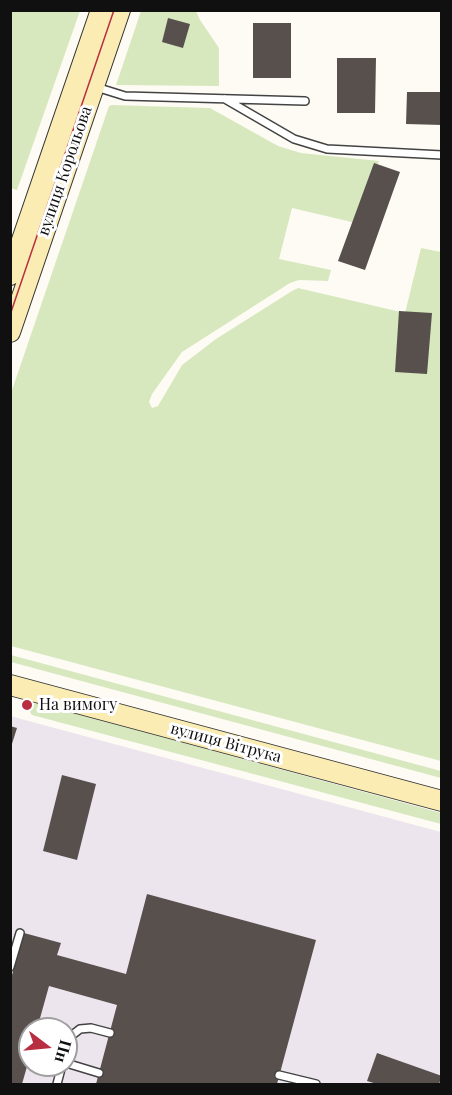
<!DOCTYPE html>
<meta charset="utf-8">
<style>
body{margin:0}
#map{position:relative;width:452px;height:1095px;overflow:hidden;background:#fefbf4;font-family:"Playfair Display",serif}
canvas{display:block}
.frame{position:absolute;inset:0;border:12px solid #101010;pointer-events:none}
.north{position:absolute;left:18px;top:1017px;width:60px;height:60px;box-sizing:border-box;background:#fff;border:2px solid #9f9f9f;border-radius:50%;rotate:106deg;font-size:16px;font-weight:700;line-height:24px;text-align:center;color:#101010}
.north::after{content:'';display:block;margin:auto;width:21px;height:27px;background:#b92f42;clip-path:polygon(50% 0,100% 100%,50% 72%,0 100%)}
</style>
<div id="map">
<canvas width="452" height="1095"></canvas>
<div class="frame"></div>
<div class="north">Пн</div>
</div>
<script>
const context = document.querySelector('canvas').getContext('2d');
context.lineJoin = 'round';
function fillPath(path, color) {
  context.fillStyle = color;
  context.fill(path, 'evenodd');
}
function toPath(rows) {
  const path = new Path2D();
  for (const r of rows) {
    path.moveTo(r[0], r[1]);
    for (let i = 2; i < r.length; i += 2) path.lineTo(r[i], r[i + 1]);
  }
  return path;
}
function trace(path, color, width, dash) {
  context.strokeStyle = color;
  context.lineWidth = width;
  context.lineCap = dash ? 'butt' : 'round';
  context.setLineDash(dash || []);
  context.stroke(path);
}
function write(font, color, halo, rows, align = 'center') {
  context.font = font + ' "Playfair Display",serif';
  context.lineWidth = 6;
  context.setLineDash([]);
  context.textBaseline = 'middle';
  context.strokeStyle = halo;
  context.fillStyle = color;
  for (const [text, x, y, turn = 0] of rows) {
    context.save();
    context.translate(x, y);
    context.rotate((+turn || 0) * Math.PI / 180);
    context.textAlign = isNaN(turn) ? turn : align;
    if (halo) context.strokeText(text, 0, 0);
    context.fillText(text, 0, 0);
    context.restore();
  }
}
fillPath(toPath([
 [10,716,441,832,441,1084,11,1084],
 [30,1029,66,1029,66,1065,30,1065]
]), '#ece5ee');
fillPath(toPath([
 [10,11,80,11,17,190,10,188],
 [141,11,196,11,200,20,219,48,219,86,116,85],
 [112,105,210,108,278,146,301,153,379,161,356,223,292,208,279,259,331,270,328,281,299,280,290,283,182,352,152,394,149,402,152,408,158,406,182,365,216,339,292,291,298,288,405,313,421,248,441,252,441,761,11,646,11,393,109,106],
 [11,655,441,771,441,778,11,662],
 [37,703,441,813,441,824,32,715,30,712,33,704]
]), '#d7e8be');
fillPath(toPath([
 [168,18,190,24,183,48,162,42],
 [253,23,291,23,291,78,253,78],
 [337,58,376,58,375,113,337,113],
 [407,92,442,92,442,125,406,124],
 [374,163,400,172,365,270,338,261],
 [399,311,432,313,427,374,395,372],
 [10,726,17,728,11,747,10,747],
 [62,775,96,784,77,860,43,851],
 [147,894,316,940,277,1084,96,1084,117,1005,49,986,37,1029,30,1029,30,1056,22,1084,10,1084,10,982,24,933,61,943,57,955,126,974],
 [377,1053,442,1076,439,1084,377,1084,367,1081]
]), '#58504d');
const lane = toPath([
 [96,87,125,96,305,101],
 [225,99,294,139,327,149,442,155],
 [10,967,20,933],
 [66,1052,71,1036,80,1029,91,1028,110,1033],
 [66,1063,99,1073],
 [279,1075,316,1084],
 [57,1084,62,1065]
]);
const secondary = toPath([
 [10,275,101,10],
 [10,332,120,10],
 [10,685,442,801]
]);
trace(lane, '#434343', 10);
trace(secondary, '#323232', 22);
trace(lane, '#fff', 7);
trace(secondary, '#faecb3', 20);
trace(toPath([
 [10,315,114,10]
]), '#b92f42', 1.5);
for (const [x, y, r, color] of [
 [27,705,6,"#b92f42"]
]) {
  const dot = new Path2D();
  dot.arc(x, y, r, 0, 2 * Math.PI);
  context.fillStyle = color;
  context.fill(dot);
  trace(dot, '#fff', 2);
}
write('16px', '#101010', '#fff', [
 ["вулиця Корольова",65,171,-71],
 ["вулиця Вітрука",226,743,15]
]);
write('16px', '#101010', '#fff', [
 ["На вимогу",39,705]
], 'left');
</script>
